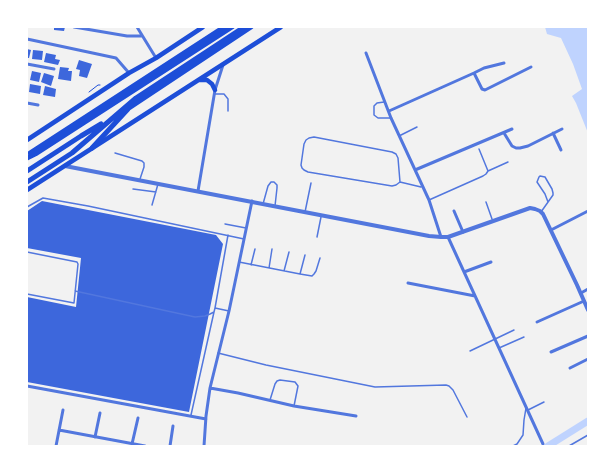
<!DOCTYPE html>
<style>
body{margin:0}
#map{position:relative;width:615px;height:473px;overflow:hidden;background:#f2f2f2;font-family:Signika,sans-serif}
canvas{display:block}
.frame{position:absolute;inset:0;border:28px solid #fff;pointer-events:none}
</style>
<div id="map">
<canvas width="615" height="473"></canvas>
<div class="frame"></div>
</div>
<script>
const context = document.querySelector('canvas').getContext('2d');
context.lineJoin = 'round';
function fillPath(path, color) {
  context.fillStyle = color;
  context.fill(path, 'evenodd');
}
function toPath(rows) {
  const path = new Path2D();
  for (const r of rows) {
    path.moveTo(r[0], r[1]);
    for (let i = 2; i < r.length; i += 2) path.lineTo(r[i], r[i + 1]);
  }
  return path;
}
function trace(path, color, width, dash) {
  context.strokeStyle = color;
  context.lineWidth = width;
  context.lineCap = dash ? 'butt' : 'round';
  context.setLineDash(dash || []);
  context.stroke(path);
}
fillPath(toPath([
 [545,27,588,27,588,133,576,103,572,96,582,89,573,64,561,38,547,34]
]), '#bfd3fe');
trace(toPath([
 [548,446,588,421]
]), '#bfd3fe', 7);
fillPath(toPath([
 [54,27,65,27,64,31,54,30],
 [27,49,31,50,29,58,27,58],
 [33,50,43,51,42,60,32,59],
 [46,53,56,55,55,59,60,60,58,65,44,62],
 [79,60,92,64,87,78,79,76,80,70,76,69],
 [60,67,69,68,68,71,72,71,71,81,58,79],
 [32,71,41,73,39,82,30,80],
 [44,73,54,76,51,86,41,82],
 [30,84,41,86,40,94,29,92],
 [45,86,56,89,55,97,43,95],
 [42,201,216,235,223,244,189,412,27,382,27,297,76,307,81,258,27,248,27,211]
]), '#3d67dc');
trace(toPath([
 [89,92,98,85,100,85]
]), '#1d4ed8', 1);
trace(toPath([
 [214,94,224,94,228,99,228,111],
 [384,102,377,103,374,106,374,115,378,118,391,118],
 [399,136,417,127],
 [115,153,142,161,144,163,144,167,140,179],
 [488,171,508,162],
 [400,182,396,185,392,186,308,172,304,170,302,168,301,165,304,144,306,140,309,138,314,137,392,152,396,154,398,158,400,182,421,187],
 [133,189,156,192],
 [429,200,483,176,486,174,488,171,479,149],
 [486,202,492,219],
 [263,204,268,186,271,182,274,182,277,185,277,188,275,206],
 [152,205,158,184],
 [27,207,43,198,88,206,244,239],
 [305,212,311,183],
 [541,212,553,195,553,193,552,189,545,177,540,176,539,177,537,182,545,194,548,202],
 [225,224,246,228],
 [317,237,321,217],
 [27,252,77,262,78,264,74,303,27,294],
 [239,262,300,274,312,276,314,274,316,271,320,258],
 [251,265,255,249],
 [269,268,272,249],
 [284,271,289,252],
 [300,274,305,255],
 [75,291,195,317,205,316,210,314,214,312,215,308,229,311],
 [215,308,228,235],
 [499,348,524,337],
 [470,351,514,330],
 [218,353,266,365,375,387,446,385,449,386,453,390,467,417],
 [270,400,275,384,277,381,280,380,295,382,298,386,294,406],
 [528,410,544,402],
 [191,415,214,312],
 [513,446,517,444,523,435,524,420,526,408],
 [569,446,588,435]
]), '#5277de', 1.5);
trace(toPath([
 [74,27,127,36,142,36],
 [137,27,156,58],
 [27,39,116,58,129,73],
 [366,53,391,118,429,200,441,237],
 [27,64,54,69],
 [474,73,484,68,504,63],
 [27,103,38,105],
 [389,111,474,73,482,89,485,90,531,67],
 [504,133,512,146,516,148,520,148,528,146,562,129],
 [553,133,561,150],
 [415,170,512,129],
 [198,191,215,90,223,65],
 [454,211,463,232],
 [551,230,588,211],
 [448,237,543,444],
 [464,272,491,262],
 [408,283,475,296],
 [581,293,588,289],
 [537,322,584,301],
 [551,352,588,336],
 [570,368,588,359],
 [27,386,206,419],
 [210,388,238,393,294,406,356,416],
 [59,430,145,446],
 [95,437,100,413],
 [132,444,138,418],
 [56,446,63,410],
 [170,446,173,426],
 [204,446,206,416,210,388,229,311,252,201]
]), '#5277de', 3);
trace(toPath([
 [65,166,429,236,441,237,448,237,530,208,535,209,540,211,543,214,577,285,588,310]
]), '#5277de', 4);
trace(toPath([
 [200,80,207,80,212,84,215,90],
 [27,140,129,73,156,58,203,27],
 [27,190,281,27]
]), '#1d4ed8', 4.5);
trace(toPath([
 [126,110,251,27],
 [92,148,128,109],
 [30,153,224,27],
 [27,158,37,153,232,27],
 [27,171,81,136,101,124],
 [27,182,72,153,136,98,244,27]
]), '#1d4ed8', 5);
</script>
